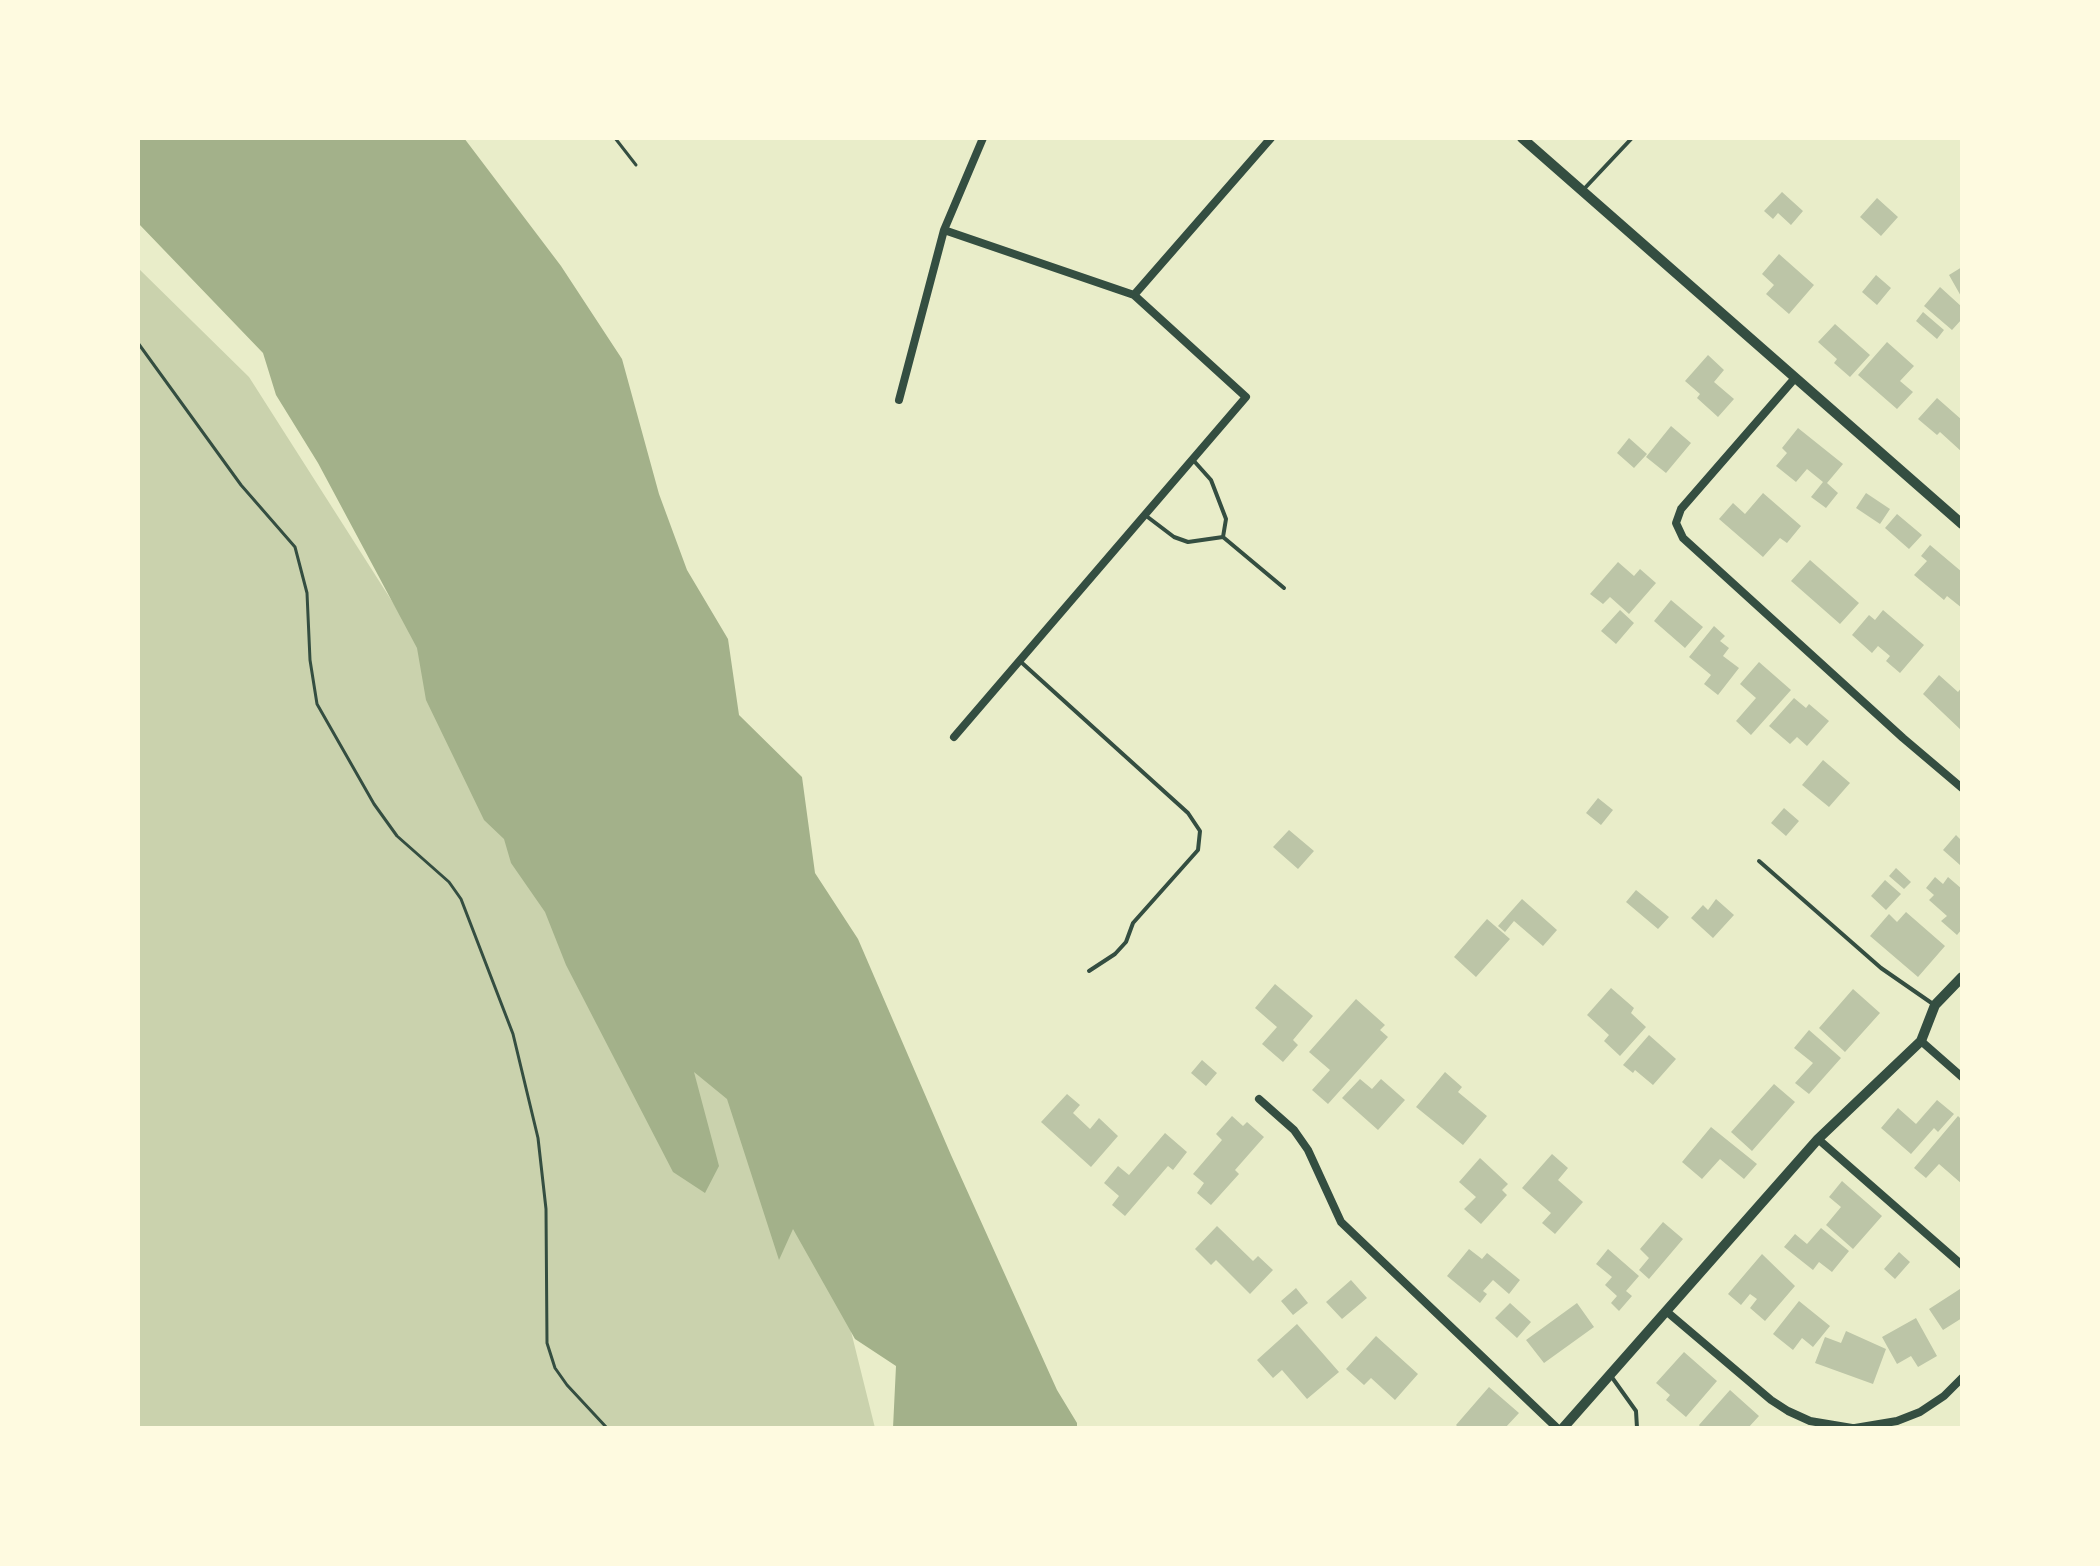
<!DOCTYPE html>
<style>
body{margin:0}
#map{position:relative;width:2100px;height:1566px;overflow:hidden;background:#e9edc9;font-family:"Open Sans",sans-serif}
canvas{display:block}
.frame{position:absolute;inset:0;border:140px solid #fefae0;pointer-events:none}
</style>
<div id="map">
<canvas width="2100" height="1566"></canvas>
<div class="frame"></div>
</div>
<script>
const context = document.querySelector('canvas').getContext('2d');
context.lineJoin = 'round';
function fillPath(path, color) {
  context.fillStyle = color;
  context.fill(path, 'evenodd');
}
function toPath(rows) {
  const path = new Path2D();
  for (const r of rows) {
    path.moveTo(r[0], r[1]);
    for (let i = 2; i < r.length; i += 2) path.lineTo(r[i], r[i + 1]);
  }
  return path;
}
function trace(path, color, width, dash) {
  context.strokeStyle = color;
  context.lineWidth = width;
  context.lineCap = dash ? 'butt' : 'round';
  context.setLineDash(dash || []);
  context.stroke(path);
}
fillPath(toPath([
 [138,268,249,377,462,711,682,983,839,1283,875,1428,138,1428]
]), '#cad2ad');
fillPath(toPath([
 [138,138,464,138,561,266,622,359,659,494,687,570,728,639,739,715,802,777,815,873,858,939,951,1155,1057,1390,1077,1423,1077,1428,893,1428,896,1366,855,1339,793,1229,779,1260,727,1099,694,1072,719,1166,705,1193,673,1172,566,965,545,912,511,863,504,839,484,820,426,700,417,648,318,463,276,395,263,353,138,223]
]), '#a3b18a');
fillPath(toPath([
 [1782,192,1803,211,1791,225,1778,213,1773,219,1764,211],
 [1877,198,1898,217,1881,236,1860,217],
 [1779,254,1814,285,1789,314,1766,294,1774,285,1762,274],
 [1962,267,1962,298,1949,275],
 [1876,275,1891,288,1877,305,1862,292],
 [1940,287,1962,307,1962,319,1952,330,1924,306],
 [1923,312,1944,330,1937,339,1916,321],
 [1835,324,1870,355,1850,377,1834,363,1837,359,1818,342],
 [1887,342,1914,366,1900,381,1913,392,1897,409,1858,375],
 [1708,355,1724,370,1714,382,1734,399,1718,417,1697,398,1700,394,1685,381],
 [1937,398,1962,420,1962,452,1940,432,1937,435,1918,419],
 [1671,426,1691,443,1666,473,1646,457],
 [1798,428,1843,464,1827,483,1838,493,1826,508,1811,497,1823,482,1807,469,1796,482,1776,466,1787,453,1782,448],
 [1629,438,1647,454,1634,468,1617,453],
 [1763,493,1801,526,1787,543,1780,538,1763,557,1719,519,1733,503,1745,514],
 [1866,493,1890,509,1880,524,1856,508],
 [1897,514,1922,535,1909,549,1885,528],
 [1930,545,1962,572,1962,608,1947,596,1944,600,1914,575,1927,561,1921,556],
 [1810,560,1859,603,1840,624,1791,581],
 [1618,562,1634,576,1640,569,1656,583,1629,614,1610,597,1603,604,1590,594],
 [1671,600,1703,627,1685,648,1654,621],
 [1620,610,1634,623,1616,644,1601,631],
 [1883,610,1924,645,1900,673,1886,661,1890,656,1878,646,1872,653,1852,635,1869,615,1875,620],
 [1714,626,1725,636,1720,641,1729,648,1723,656,1739,668,1718,695,1704,684,1711,675,1689,657],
 [1759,662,1791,690,1751,735,1736,721,1756,698,1740,684],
 [1939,675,1958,692,1962,687,1962,731,1923,694],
 [1794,698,1806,708,1809,704,1829,721,1807,746,1797,737,1790,744,1769,726],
 [1823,760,1850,783,1829,807,1802,785],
 [1598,798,1613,810,1601,825,1586,813],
 [1784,808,1799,821,1786,836,1771,823],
 [1289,830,1314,851,1298,869,1273,847],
 [1956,835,1962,841,1960,865,1943,850],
 [1896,868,1911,882,1904,889,1889,876],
 [1935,877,1943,884,1948,877,1962,889,1962,929,1957,935,1941,921,1947,916,1929,900,1934,895,1926,888],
 [1885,880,1901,894,1886,910,1871,896],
 [1636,890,1669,917,1658,929,1626,902],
 [1522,899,1557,930,1543,946,1514,921,1505,932,1498,926],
 [1716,899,1734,915,1713,938,1691,918,1703,905,1708,910],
 [1906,912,1945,946,1918,977,1870,936,1889,914,1897,922],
 [1487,919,1510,939,1476,977,1454,957],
 [1275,984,1313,1016,1293,1040,1298,1045,1283,1062,1262,1044,1277,1027,1255,1008],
 [1611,988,1634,1008,1631,1013,1646,1027,1620,1056,1604,1041,1609,1035,1587,1015],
 [1853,989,1880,1013,1845,1052,1819,1028],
 [1356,999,1385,1025,1380,1030,1388,1037,1328,1104,1312,1090,1330,1070,1309,1052],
 [1809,1030,1841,1058,1809,1094,1795,1083,1813,1063,1794,1048],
 [1649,1035,1676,1059,1653,1085,1635,1070,1633,1073,1623,1065],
 [1202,1060,1217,1073,1206,1086,1191,1073],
 [1445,1072,1462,1087,1458,1092,1487,1116,1463,1145,1416,1107],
 [1360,1079,1372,1089,1381,1079,1405,1100,1378,1130,1342,1098],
 [1774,1084,1795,1102,1752,1151,1731,1132],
 [1067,1094,1080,1105,1073,1113,1090,1129,1099,1118,1118,1136,1091,1167,1041,1122],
 [1937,1100,1954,1114,1938,1132,1934,1128,1911,1154,1881,1128,1898,1108,1916,1124],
 [1232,1116,1243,1126,1247,1122,1264,1137,1235,1170,1239,1174,1211,1205,1197,1193,1204,1183,1193,1174,1222,1140,1216,1134],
 [1958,1116,1962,1120,1962,1184,1939,1164,1926,1178,1914,1168],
 [1711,1127,1757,1164,1744,1179,1720,1159,1702,1179,1682,1162],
 [1165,1133,1187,1152,1173,1170,1168,1166,1125,1216,1112,1205,1119,1196,1104,1183,1118,1166,1129,1175],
 [1552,1154,1568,1168,1558,1180,1583,1202,1555,1234,1542,1223,1551,1213,1522,1188],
 [1480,1158,1508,1184,1502,1190,1507,1195,1481,1224,1464,1209,1476,1197,1459,1182],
 [1842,1181,1882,1216,1853,1249,1826,1225,1841,1207,1829,1197],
 [1663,1222,1683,1239,1649,1279,1639,1270,1649,1258,1640,1249],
 [1217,1226,1253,1261,1258,1256,1273,1270,1250,1294,1216,1260,1211,1265,1195,1249],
 [1821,1228,1849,1251,1832,1272,1819,1262,1813,1270,1784,1247,1795,1234,1807,1244],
 [1469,1249,1482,1259,1487,1253,1520,1280,1509,1294,1493,1280,1483,1291,1487,1294,1480,1303,1447,1276],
 [1608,1249,1639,1276,1626,1291,1632,1296,1619,1311,1611,1303,1617,1296,1605,1285,1612,1277,1596,1264],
 [1899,1252,1910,1262,1895,1279,1884,1269],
 [1762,1254,1795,1286,1765,1321,1750,1308,1757,1299,1750,1294,1741,1305,1728,1294],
 [1351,1280,1367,1298,1342,1319,1326,1302],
 [1296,1288,1308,1303,1293,1315,1281,1301],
 [1960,1289,1962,1318,1943,1330,1929,1309],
 [1799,1301,1830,1326,1813,1347,1802,1338,1793,1350,1773,1334],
 [1510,1303,1531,1322,1517,1338,1495,1318],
 [1577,1303,1594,1327,1544,1363,1526,1340],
 [1916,1318,1937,1356,1918,1367,1911,1356,1897,1364,1882,1337],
 [1297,1324,1339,1372,1307,1399,1282,1370,1273,1378,1257,1360],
 [1846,1331,1886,1349,1873,1384,1815,1363,1825,1337,1841,1343],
 [1376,1336,1418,1374,1395,1400,1371,1378,1364,1385,1346,1369],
 [1684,1352,1717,1381,1686,1417,1666,1400,1670,1395,1656,1383],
 [1489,1387,1519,1413,1505,1428,1459,1428,1456,1425],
 [1730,1390,1759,1416,1748,1428,1701,1428,1699,1425]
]), '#bcc5a7');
trace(toPath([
 [615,138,636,165],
 [138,343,241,485,295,547,307,593,310,660,317,704,374,804,397,836,449,882,461,899,513,1034,538,1138,546,1209,547,1343,555,1368,567,1385,607,1428]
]), '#344e41', 3);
trace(toPath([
 [1584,189,1632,138],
 [1145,515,1174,537,1188,542,1223,537,1226,519,1211,480,1194,461],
 [1223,537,1284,588],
 [1021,662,1188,813,1200,831,1198,850,1133,923,1126,942,1115,954,1089,971],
 [1759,861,1881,968,1933,1004],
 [1611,1376,1636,1411,1637,1428]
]), '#344e41', 4);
trace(toPath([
 [944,230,1134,295,1246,397,954,737],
 [1134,295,1271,138],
 [1795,378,1681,509,1676,523,1683,538,1903,738,1962,788],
 [899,400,944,230,983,138],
 [1921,1041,1962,1077],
 [1259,1099,1294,1130,1308,1150,1341,1222,1557,1428],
 [1818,1139,1962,1265],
 [1666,1311,1771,1400,1788,1411,1810,1421,1852,1428],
 [1855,1428,1897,1421,1920,1412,1944,1396,1962,1378]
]), '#344e41', 8);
trace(toPath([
 [1522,138,1962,524],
 [1563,1428,1818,1139,1921,1041,1935,1005,1962,977]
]), '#344e41', 10);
</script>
